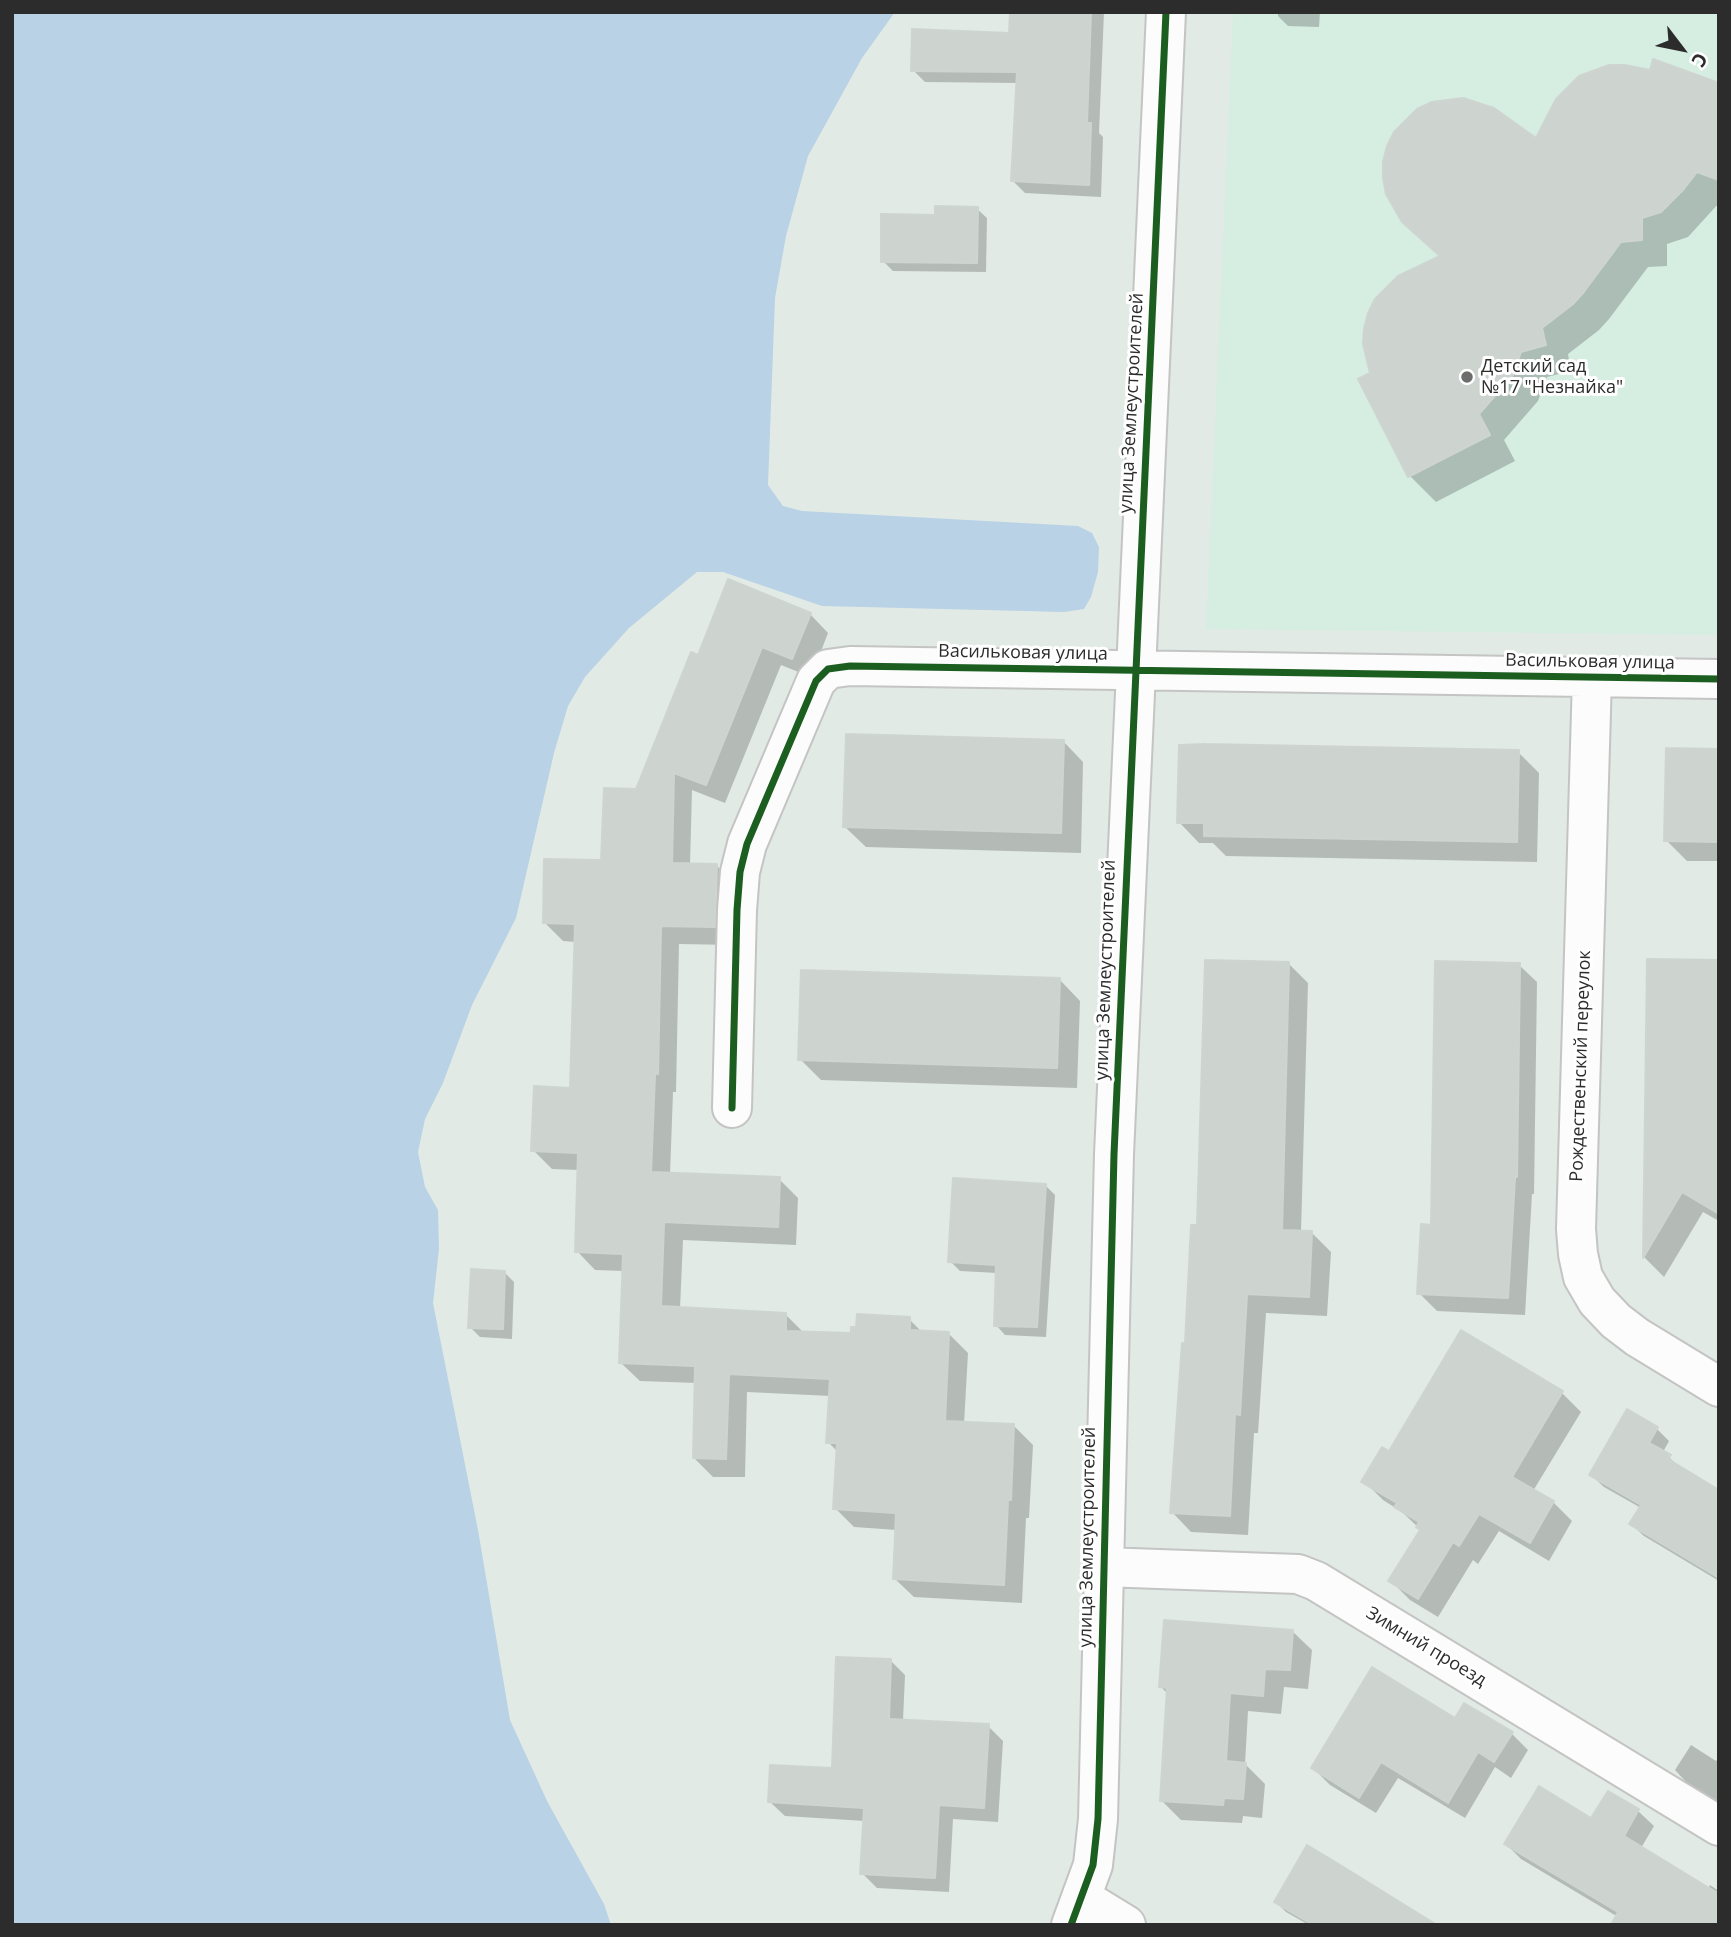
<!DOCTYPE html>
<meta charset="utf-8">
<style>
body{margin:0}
#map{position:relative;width:1731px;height:1937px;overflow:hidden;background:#e2eae5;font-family:"Open Sans",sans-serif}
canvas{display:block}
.frame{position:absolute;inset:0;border:14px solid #2c2c2c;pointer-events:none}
.north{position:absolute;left:1647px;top:14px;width:70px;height:70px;-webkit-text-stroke:5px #fff;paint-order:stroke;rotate:122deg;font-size:19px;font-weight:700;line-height:28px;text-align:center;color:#2c2c2c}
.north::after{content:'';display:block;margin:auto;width:24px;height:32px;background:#2c2c2c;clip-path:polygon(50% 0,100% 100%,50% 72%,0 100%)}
</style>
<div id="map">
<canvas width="1731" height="1937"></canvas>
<div class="frame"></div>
<div class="north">С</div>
</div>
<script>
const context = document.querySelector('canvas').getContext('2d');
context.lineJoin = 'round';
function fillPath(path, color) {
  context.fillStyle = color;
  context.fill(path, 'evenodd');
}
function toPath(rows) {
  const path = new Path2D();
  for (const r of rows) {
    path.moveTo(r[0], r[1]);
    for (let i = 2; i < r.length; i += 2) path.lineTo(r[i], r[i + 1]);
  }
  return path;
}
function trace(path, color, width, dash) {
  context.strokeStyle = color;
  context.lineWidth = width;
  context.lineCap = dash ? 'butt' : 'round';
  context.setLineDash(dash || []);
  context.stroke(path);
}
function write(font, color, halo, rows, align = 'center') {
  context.font = font + ' "Open Sans",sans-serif';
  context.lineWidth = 6;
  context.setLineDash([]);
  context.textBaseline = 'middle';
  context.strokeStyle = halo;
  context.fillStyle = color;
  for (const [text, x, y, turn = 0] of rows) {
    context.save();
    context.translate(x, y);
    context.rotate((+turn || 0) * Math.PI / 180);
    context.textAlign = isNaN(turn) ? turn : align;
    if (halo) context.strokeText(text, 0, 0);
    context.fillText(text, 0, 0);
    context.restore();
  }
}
fillPath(toPath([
 [1233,12,1719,12,1719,635,1206,629]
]), '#d6ede2');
fillPath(toPath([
 [12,12,895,12,862,58,808,156,786,236,775,298,768,485,783,506,802,511,1078,526,1092,533,1099,547,1098,572,1091,597,1084,609,1064,612,822,606,723,572,697,572,629,628,585,677,568,706,554,753,516,918,472,1005,443,1083,425,1119,418,1152,425,1187,438,1210,439,1249,433,1303,478,1530,510,1720,547,1801,604,1904,611,1925,12,1925]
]), '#b9d2e6');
fillPath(toPath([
 [1011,12,1104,12,1099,133,1103,137,1101,197,1025,193,1013,181,1018,83,925,82,913,70,1011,34],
 [1278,12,1320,12,1319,27,1288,26,1278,16],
 [1719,84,1719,203,1688,237,1667,244,1667,266,1648,267,1609,319,1599,330,1568,354,1571,371,1547,377,1538,401,1504,440,1515,461,1436,502,1410,476,1372,374,1441,257,1403,221,1537,141],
 [977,209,987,218,986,272,893,271,883,261,937,217],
 [810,614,828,633,811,677,781,665,725,803,692,790,690,865,717,866,735,884,733,945,679,944,676,1092,673,1092,670,1175,779,1179,798,1198,796,1245,683,1240,680,1309,786,1315,804,1333,852,1335,909,1319,923,1333,949,1334,968,1353,964,1424,1014,1426,1033,1445,1029,1518,1026,1518,1022,1603,914,1597,895,1579,897,1530,854,1527,835,1508,838,1452,828,1442,831,1396,747,1392,745,1477,713,1477,694,1458,697,1383,640,1381,621,1363,624,1271,595,1270,577,1251,579,1170,552,1169,533,1150,572,1090,576,942,563,941,544,922,603,862,699,657],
 [1063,741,1083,762,1081,853,866,847,845,827],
 [1719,751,1719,861,1687,861,1666,840],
 [1518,752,1539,773,1537,862,1226,856,1213,843,1199,843,1179,822],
 [1648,961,1719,962,1719,1221,1703,1212,1664,1277,1644,1257],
 [1288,963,1308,983,1301,1232,1312,1233,1331,1252,1327,1316,1266,1313,1258,1433,1254,1433,1248,1535,1191,1532,1172,1512,1199,1227],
 [1519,965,1537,982,1534,1194,1532,1194,1525,1315,1437,1311,1419,1293,1433,1226],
 [1060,980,1080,1001,1077,1088,821,1080,800,1059],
 [1045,1185,1055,1195,1046,1337,1005,1335,996,1325,998,1273,960,1271,950,1261],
 [504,1272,514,1282,512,1339,480,1337,470,1327],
 [1562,1393,1581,1412,1533,1491,1553,1502,1572,1521,1549,1561,1499,1531,1478,1564,1473,1560,1438,1617,1410,1600,1391,1581,1422,1531,1402,1512,1383,1500,1364,1481,1390,1453],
 [1657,1429,1669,1441,1663,1452,1682,1469,1719,1492,1719,1581,1644,1536,1631,1524,1641,1508,1604,1487,1591,1475],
 [1292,1631,1312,1650,1308,1689,1284,1687,1281,1714,1248,1711,1245,1764,1265,1784,1262,1818,1243,1816,1242,1823,1181,1820,1162,1801,1168,1694,1161,1687],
 [890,1660,905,1675,903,1721,988,1726,1003,1741,998,1822,953,1819,949,1892,877,1888,862,1873,865,1821,785,1816,770,1802,834,1770],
 [1456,1720,1512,1734,1528,1750,1511,1778,1495,1767,1465,1818,1398,1778,1376,1813,1330,1785,1313,1768],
 [1691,1745,1716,1761,1719,1757,1719,1802,1687,1783,1675,1770],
 [1609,1793,1638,1811,1654,1826,1641,1848,1708,1889,1710,1885,1719,1891,1719,1925,1618,1917,1521,1859,1506,1844,1592,1820],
 [1276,1902,1432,1925,1309,1925,1286,1912]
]), '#0003');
const building = toPath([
 [1010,12,1091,12,1087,123,1091,123,1089,185,1011,181,1017,72,911,71,912,29,1009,33,1010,12],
 [1653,59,1719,83,1719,180,1697,172,1683,190,1661,212,1642,218,1642,240,1621,242,1583,293,1573,304,1542,328,1546,345,1521,352,1513,375,1479,414,1490,435,1408,477,1358,379,1370,373,1363,344,1364,329,1368,313,1375,299,1398,276,1440,256,1402,222,1386,194,1383,178,1383,162,1387,146,1394,132,1417,109,1432,102,1463,98,1494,108,1536,138,1556,99,1579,76,1609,65,1625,65,1650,70,1653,59],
 [935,206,978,207,977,263,881,262,881,214,935,215,935,206],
 [728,579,811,613,792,659,762,647,706,785,674,773,672,863,717,864,715,927,661,926,658,1074,655,1074,651,1172,780,1177,778,1227,664,1222,661,1306,786,1313,786,1331,851,1333,851,1327,856,1327,857,1314,910,1317,910,1330,949,1332,945,1421,1014,1424,1011,1500,1008,1500,1004,1585,893,1579,896,1513,833,1509,837,1443,826,1443,830,1379,729,1374,726,1459,693,1458,695,1366,619,1363,623,1254,575,1252,578,1153,531,1151,534,1086,570,1088,575,924,543,923,544,859,601,860,604,788,636,789,691,652,698,655,728,579],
 [846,734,1064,740,1061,833,843,827,846,734],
 [1205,744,1519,750,1517,842,1204,836,1204,823,1177,823,1179,745,1205,744],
 [1666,748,1719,749,1719,842,1664,841,1666,748],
 [1647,959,1719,960,1719,1214,1682,1192,1643,1258,1647,959],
 [1205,960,1289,962,1282,1230,1312,1231,1309,1297,1247,1294,1240,1415,1235,1414,1230,1516,1170,1513,1182,1343,1185,1343,1191,1225,1197,1225,1205,960],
 [1435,961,1520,963,1517,1177,1515,1177,1508,1298,1417,1294,1421,1224,1431,1225,1435,961],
 [801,970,1060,978,1057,1068,798,1060,801,970],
 [953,1178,1046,1184,1037,1327,994,1326,996,1265,948,1262,953,1178],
 [471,1269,505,1271,503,1329,468,1328,471,1269],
 [1461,1330,1563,1391,1512,1477,1554,1501,1530,1543,1479,1514,1459,1546,1453,1542,1418,1599,1388,1581,1420,1530,1416,1527,1419,1522,1394,1507,1397,1503,1361,1482,1382,1447,1389,1451,1461,1330],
 [1627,1409,1658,1427,1649,1443,1671,1455,1668,1459,1719,1490,1719,1578,1629,1524,1641,1505,1589,1475,1627,1409],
 [1164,1620,1293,1630,1290,1670,1265,1669,1263,1696,1230,1693,1226,1761,1246,1763,1243,1799,1224,1798,1223,1805,1160,1801,1167,1688,1159,1687,1164,1620],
 [836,1657,891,1659,889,1719,989,1724,984,1808,939,1805,935,1878,860,1874,864,1808,768,1802,770,1765,832,1768,836,1657],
 [1372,1667,1455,1718,1464,1703,1513,1732,1494,1762,1478,1752,1448,1803,1381,1762,1359,1798,1311,1768,1372,1667],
 [1539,1786,1591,1818,1608,1791,1639,1809,1624,1836,1719,1894,1719,1925,1611,1925,1618,1912,1504,1844,1539,1786],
 [1307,1845,1337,1863,1437,1925,1313,1925,1274,1902,1307,1845]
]);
fillPath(building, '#cdd3cf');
trace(building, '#ced5d1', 2);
const minor = toPath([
 [1592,677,1576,1229,1578,1254,1583,1277,1597,1301,1616,1321,1637,1337,1719,1387],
 [732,1108,737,910,740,872,747,844,816,681,828,669,850,666,1719,679],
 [1103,1567,1298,1574,1316,1581,1719,1826],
 [1082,1898,1126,1925],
 [1071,1925,1093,1865,1098,1819,1114,1154,1166,12]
]);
trace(minor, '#c3c4c3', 42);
trace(minor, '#fbfcfb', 38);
trace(toPath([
 [732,1108,737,910,740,872,747,844,816,681,828,669,850,666,1719,679],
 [1071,1925,1093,1865,1098,1819,1114,1154,1166,12]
]), '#1b5e20', 7);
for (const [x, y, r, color] of [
 [1467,377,7,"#6c6e6d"]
]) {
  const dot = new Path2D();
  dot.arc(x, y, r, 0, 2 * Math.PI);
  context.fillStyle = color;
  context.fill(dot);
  trace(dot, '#fff', 2.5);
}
write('18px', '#2c2c2c', '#fff', [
 ["Детский сад",1481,367],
 ["№17 \"Незнайка\"",1481,388]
], 'left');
write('18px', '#2c2c2c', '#fff', [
 ["улица Землеустроителей",1132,403,-87],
 ["Васильковая улица",1023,653,1],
 ["Васильковая улица",1590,662,1],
 ["улица Землеустроителей",1106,970,-88],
 ["Рождественский переулок",1581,1066,-88],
 ["улица Землеустроителей",1088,1537,-89],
 ["Зимний проезд",1426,1647,31]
]);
</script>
